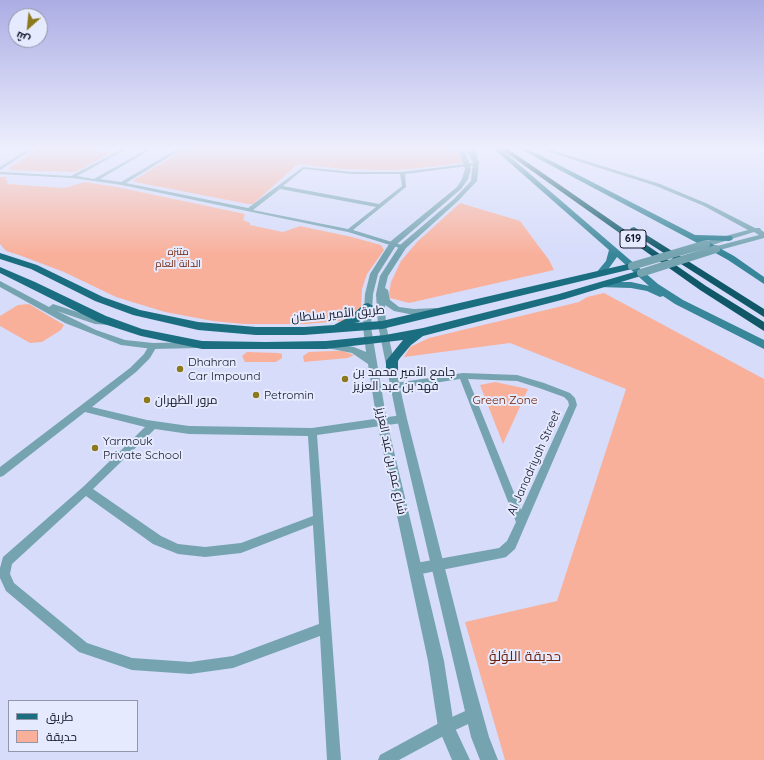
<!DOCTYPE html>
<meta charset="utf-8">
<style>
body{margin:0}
#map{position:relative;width:764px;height:760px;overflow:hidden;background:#d6dcfa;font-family:Quicksand,Cairo,sans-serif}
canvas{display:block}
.legend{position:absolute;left:8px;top:700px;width:130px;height:52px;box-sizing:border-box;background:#e6eafe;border:1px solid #9296a8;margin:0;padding:5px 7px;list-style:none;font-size:12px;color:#141728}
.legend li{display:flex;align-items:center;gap:8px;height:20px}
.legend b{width:20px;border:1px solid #9296a8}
.north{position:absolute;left:8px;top:8px;width:40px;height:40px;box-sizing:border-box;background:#e6eafe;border:1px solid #9296a8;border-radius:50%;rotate:207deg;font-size:11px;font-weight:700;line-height:16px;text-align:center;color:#141728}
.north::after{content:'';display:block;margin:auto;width:14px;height:18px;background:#8c791e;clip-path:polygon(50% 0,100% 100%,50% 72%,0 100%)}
</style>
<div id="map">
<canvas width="764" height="760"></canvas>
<ul class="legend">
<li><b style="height:5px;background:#1b6e80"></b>طريق</li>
<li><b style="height:11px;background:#f9b09b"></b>حديقة</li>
</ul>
<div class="north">ش</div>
</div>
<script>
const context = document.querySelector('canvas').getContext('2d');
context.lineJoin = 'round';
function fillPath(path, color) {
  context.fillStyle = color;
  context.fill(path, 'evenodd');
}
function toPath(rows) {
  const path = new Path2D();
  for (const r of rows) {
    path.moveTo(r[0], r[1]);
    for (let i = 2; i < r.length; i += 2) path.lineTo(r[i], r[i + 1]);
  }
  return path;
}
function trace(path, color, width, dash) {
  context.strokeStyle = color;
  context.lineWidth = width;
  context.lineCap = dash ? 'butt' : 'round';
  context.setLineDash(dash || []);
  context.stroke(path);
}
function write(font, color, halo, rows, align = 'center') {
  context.font = font + ' Quicksand,Cairo,sans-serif';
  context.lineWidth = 4;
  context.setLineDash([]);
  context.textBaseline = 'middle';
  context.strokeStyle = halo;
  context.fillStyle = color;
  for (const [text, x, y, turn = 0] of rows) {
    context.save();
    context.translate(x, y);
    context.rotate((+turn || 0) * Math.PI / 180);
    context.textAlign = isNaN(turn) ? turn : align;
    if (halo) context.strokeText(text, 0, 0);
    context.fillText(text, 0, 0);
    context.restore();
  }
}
fillPath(toPath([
 [37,149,89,149,111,153,77,171,72,172,11,170,9,168],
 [185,149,455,149,463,162,462,163,409,169,386,170,343,169,298,164,253,204,248,204,135,182,134,180],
 [0,177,7,177,5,179,8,182,7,184,65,188,85,182,117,187,245,214,243,220,250,223,250,225,283,232,300,226,352,237,381,245,384,250,367,274,362,289,361,307,354,315,342,321,305,324,244,324,213,321,165,312,116,297,64,272,19,255,6,251,0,244],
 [460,203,520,221,549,260,554,270,409,303,390,298,389,294,391,282,401,261,417,242],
 [604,293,764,379,764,760,505,760,465,622,557,601,626,389,510,343,404,357,410,347,429,338,579,302,587,297],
 [29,304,64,325,61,330,42,342,30,343,0,326,0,316,18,305],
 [334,351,343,351,354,355,348,358,304,362,303,356,309,352],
 [247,352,278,353,282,354,282,358,276,362,245,362,242,356],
 [495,382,528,389,503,444,480,385]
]), '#f9b09b');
fillPath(toPath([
 [28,149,33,149,0,170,0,167,28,149],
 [122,149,127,149,77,176,94,179,147,149,152,149,100,179,121,182,177,149,182,149,126,183,248,208,303,167,352,172,402,172,474,163,472,149,476,149,478,164,476,165,405,174,406,187,353,230,405,246,406,247,403,249,348,232,122,185,72,178,0,174,0,172,71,176,122,149],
 [304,169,352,174,400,174,402,186,379,204,283,186,304,169],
 [280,189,376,207,348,229,253,210,280,189],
 [153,343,157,346,150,358,136,372,92,407,147,420,189,426,312,428,402,415,405,416,406,419,405,422,402,423,317,435,341,760,327,760,320,636,233,668,190,674,132,670,79,652,6,591,0,578,0,568,3,557,83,487,145,427,85,412,3,476,0,477,0,467,130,368,144,354,150,344,153,343],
 [155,429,189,434,308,436,313,516,241,543,205,547,178,544,161,536,93,489,155,429],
 [86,496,153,544,178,554,205,557,241,553,313,525,319,624,233,656,190,662,132,658,87,643,14,583,10,574,12,564,86,496],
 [463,373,517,375,544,383,570,393,575,398,577,405,515,549,506,557,502,558,416,575,412,573,410,569,412,565,416,563,499,548,507,541,516,522,460,379,395,389,392,388,391,386,392,384,395,383,463,373],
 [468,379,517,381,539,388,564,397,568,401,569,405,521,510,468,379],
 [474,707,479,709,481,714,479,719,451,732,399,760,378,760,380,755,441,722,474,707]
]), '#75a3b0');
fillPath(toPath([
 [455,149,461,149,466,154,471,169,468,179,461,189,397,244,390,255,378,274,373,294,371,327,387,422,444,661,454,726,470,760,452,760,438,727,428,661,377,422,368,364,352,353,327,348,322,345,327,342,354,347,366,352,363,327,365,294,370,274,391,241,457,187,462,179,465,169,460,155,455,149],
 [464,149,470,149,479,162,477,181,458,201,406,248,388,276,385,288,388,290,390,300,399,307,414,309,436,308,440,311,436,314,414,315,394,311,385,305,386,325,407,419,474,683,489,737,498,760,480,760,471,737,397,419,378,325,376,294,380,276,400,245,454,199,471,181,473,162,464,149],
 [540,149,548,149,660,184,708,204,755,228,760,228,761,230,764,232,764,238,716,251,713,251,713,247,759,235,754,232,709,246,703,246,703,242,748,230,704,206,656,186,540,149],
 [0,281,49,307,53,304,96,318,112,320,113,322,109,325,95,324,57,311,96,330,125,340,153,343,198,342,203,345,198,348,153,349,121,345,65,323,0,287,0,281]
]), '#75a3b0');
fillPath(toPath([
 [494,149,501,149,658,284,683,300,764,340,764,349,675,304,663,296,660,297,647,291,631,288,599,287,597,285,599,283,602,282,631,282,649,286,617,257,604,275,598,275,596,273,606,261,609,250,494,149],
 [520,149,528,149,695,235,732,236,733,238,732,240,729,241,705,240,734,256,764,277,764,284,728,260,703,246,520,149]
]), '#388699');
fillPath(toPath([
 [0,253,37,265,103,297,140,310,198,322,256,327,304,327,334,325,351,316,364,304,368,303,373,306,372,308,359,322,354,323,382,321,632,263,637,266,632,269,382,329,304,335,256,335,198,330,133,315,95,301,31,269,0,259,0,253],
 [0,267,35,282,106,316,142,329,202,341,266,342,326,341,385,335,423,328,559,294,641,270,646,273,644,275,565,299,423,336,411,345,400,358,398,361,398,371,396,374,392,375,388,374,386,371,386,361,403,340,326,349,202,349,141,336,98,322,0,273,0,267]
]), '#1b6e80');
fillPath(toPath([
 [501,149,508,149,706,286,764,322,764,331,700,290,501,149],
 [634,227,764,309,764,317,631,232,630,230,631,228,634,227]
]), '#105868');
trace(toPath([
 [632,266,706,244],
 [641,273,716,249]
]), '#75a3b0', 8);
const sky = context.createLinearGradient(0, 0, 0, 255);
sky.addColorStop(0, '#acade4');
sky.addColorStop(0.58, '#edeffd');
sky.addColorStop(1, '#edeffd00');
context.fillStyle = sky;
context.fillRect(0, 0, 764, 255);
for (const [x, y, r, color] of [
 [180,369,4,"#8c791e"],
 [345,379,4,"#8c791e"],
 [256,395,4,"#8c791e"],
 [147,400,4,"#8c791e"],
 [95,448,4,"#8c791e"]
]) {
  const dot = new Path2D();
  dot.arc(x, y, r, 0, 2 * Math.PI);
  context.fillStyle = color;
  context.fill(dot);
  trace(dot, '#e6eafe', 1.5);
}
write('10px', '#712106', '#e6eafe', [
 ["متنزه",178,252],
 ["الدانة العام",178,264]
]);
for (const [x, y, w] of [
 [633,239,26]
]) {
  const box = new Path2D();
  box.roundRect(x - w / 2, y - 9, w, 18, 3);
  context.fillStyle = '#e6eafe';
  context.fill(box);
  trace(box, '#141728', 1);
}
write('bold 11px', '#141728', null, [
 ["619",633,239]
]);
write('12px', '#141728', '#e6eafe', [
 ["طريق الأمير سلطان",338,314,-5],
 ["شارع عمر بن عبد العزيز",391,461,78],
 ["Al Janadriyah Street",534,463,-66]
]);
write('12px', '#141728', '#e6eafe', [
 ["Dhahran",188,362],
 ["Car Impound",188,376],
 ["جامع الأمير محمد بن",353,372],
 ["فهد بن عبد العزيز",353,386],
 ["Petromin",264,395],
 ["مرور الظهران",155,400],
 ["Yarmouk",103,441],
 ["Private School",103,455]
], 'left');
write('12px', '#712106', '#e6eafe', [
 ["Green Zone",505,400]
]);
write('14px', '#712106', '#e6eafe', [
 ["حديقة اللؤلؤ",525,657]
]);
</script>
